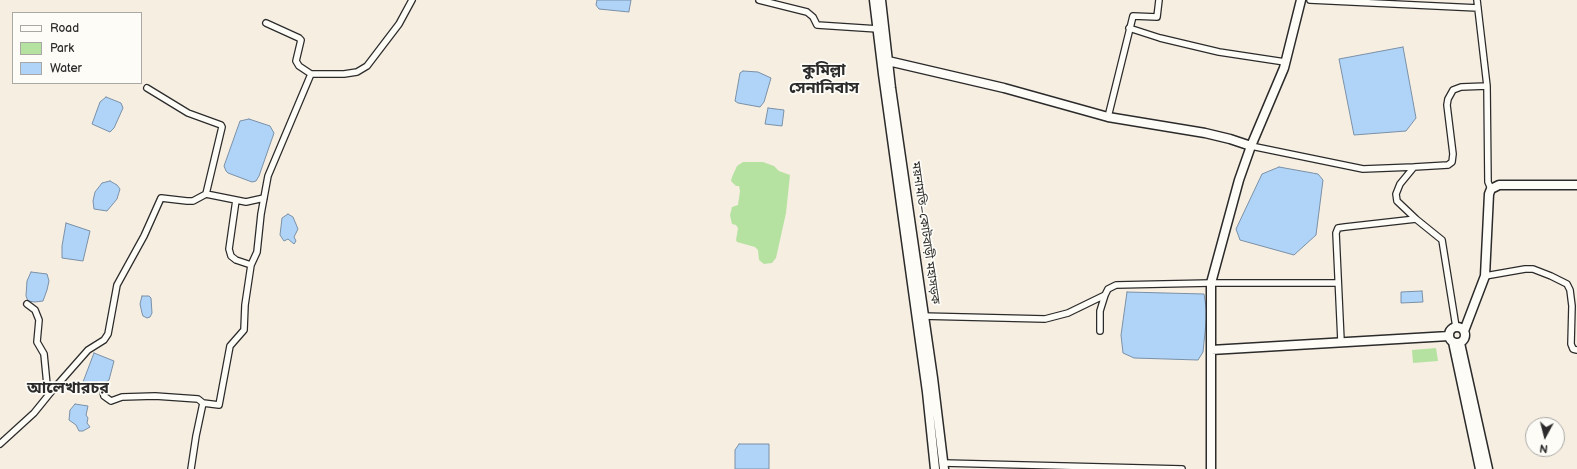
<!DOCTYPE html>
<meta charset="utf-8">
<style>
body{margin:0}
#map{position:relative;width:1577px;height:469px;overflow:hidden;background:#f7eee2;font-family:"Balsamiq Sans",sans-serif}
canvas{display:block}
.legend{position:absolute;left:12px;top:12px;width:130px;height:72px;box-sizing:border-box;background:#fdfcf7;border:1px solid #a9a8a5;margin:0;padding:5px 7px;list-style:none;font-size:12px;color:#2b2b2b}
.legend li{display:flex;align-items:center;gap:8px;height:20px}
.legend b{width:20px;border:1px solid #a9a8a5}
.north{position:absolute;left:1525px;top:417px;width:40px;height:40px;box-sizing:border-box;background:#fdfcf7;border:1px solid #a9a8a5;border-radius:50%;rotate:187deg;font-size:11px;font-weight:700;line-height:16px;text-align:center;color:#2b2b2b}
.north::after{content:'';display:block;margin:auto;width:14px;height:18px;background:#2b2b2b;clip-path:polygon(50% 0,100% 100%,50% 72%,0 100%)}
</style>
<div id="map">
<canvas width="1577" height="469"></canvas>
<ul class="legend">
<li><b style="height:5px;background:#fdfcf7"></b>Road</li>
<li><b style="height:11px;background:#b5e2a1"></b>Park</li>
<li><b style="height:11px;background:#afd4f8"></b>Water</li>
</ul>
<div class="north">N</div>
</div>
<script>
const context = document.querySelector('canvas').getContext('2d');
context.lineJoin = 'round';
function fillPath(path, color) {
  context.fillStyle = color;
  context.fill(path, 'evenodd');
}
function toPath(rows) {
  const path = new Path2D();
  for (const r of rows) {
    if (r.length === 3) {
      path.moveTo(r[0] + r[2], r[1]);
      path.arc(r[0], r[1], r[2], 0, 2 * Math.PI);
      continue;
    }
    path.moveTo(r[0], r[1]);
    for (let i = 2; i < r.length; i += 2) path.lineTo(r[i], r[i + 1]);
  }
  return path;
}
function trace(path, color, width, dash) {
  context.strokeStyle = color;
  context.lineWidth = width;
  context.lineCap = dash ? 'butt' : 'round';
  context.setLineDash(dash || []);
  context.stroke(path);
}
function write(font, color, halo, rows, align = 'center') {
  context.font = font + ' "Balsamiq Sans","Noto Sans Bengali",sans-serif';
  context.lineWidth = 3.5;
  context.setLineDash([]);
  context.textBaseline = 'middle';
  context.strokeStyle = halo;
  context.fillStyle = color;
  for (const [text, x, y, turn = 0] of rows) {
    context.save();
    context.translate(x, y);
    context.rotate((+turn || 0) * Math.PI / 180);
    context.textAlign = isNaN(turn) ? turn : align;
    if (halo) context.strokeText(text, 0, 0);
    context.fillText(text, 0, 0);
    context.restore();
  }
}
fillPath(toPath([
 [743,162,763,162,774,166,779,171,790,175,786,213,776,258,772,263,764,264,759,260,758,250,755,247,737,242,736,240,738,228,736,225,732,224,730,215,732,207,738,205,740,191,739,186,736,186,731,181,732,177,737,166],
 [1436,348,1438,361,1413,363,1412,350]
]), '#b5e2a1');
const water = toPath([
 [597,0,631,0,629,11,629,12,599,9,596,5,597,0],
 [1403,47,1416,118,1406,131,1354,135,1339,59,1403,47],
 [743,71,758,72,771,78,764,102,760,107,738,103,735,101,740,73,743,71],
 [106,97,121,103,123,108,114,128,110,132,92,124,100,102,106,97],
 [768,108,784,110,782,126,765,124,768,108],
 [249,119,270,126,274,133,259,176,256,181,252,182,228,173,226,171,224,166,240,121,249,119],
 [1279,167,1318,174,1323,180,1316,235,1294,255,1240,240,1236,229,1262,174,1279,167],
 [110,181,117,185,120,189,117,199,107,211,94,209,93,201,95,192,102,183,110,181],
 [288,214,293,217,298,229,294,237,296,241,294,244,288,239,284,241,280,235,282,218,288,214],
 [66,223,90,231,83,261,62,258,62,246,66,223],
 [31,272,47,274,49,281,47,290,43,301,35,302,28,301,26,296,27,281,31,272],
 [1422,291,1423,302,1401,303,1401,292,1422,291],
 [1127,292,1204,294,1207,313,1203,352,1198,360,1134,358,1123,353,1121,335,1127,292],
 [142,296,149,296,151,298,152,313,150,317,147,318,143,316,142,313,140,304,142,296],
 [94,353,114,361,109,380,97,388,83,382,94,353],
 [75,404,88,406,86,415,88,418,87,423,90,427,83,431,79,431,76,425,69,420,70,410,75,404],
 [739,444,769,444,769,469,735,469,735,450,739,444]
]);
fillPath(water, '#afd4f8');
trace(water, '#7a90a6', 1);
const street = toPath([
 [759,0,807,12,813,17,817,25,878,29],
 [1310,0,1478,8],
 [1477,0,1487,86,1488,182,1491,189],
 [266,23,299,38,301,40,296,61,299,66,311,74,344,74,357,72,367,66,399,24,412,0],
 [1129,28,1160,38,1219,52,1285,62],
 [147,88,188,113,221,125,222,127,206,194],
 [1108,117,1133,16,1157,17,1159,0],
 [1251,146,1363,169,1414,167],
 [236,200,229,249,231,256,236,260,251,265],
 [1416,219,1397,201,1396,194,1400,184,1414,167,1448,165,1452,162,1453,154,1447,105,1448,99,1453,90,1461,87,1487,86],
 [1485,276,1525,269,1533,269,1551,276,1567,284,1570,290,1572,306,1571,344,1573,349,1577,350],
 [27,304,35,310,39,320,37,342,44,354,48,395],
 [921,316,1045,319,1068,313,1105,295],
 [1100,331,1100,311,1105,295,1108,289,1116,285,1211,283,1338,283],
 [1341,341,1336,233,1338,228,1345,227,1416,219,1442,240,1456,327],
 [103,392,104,396,111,401,122,397,155,396,198,399,203,403],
 [0,444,34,413,51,392,88,350,104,340,108,334,117,285,144,236,161,198,187,201,193,201,206,194,246,202,264,198],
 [943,463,1182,469],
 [191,469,196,436,203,403,219,405,230,346,244,330,245,305,251,265,257,252,261,214,268,176,311,74]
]);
const secondary = toPath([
 [874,0,883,74,927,392,935,469],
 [881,0,891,88,933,378,944,469],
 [884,61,888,61,1004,88,1108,117,1205,133,1230,139,1251,146],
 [1457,335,8],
 [1464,331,1485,276,1489,194,1491,189,1499,185,1577,185],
 [1453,342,1480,469],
 [1460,343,1488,469],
 [1211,350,1449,336],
 [1211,469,1211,283,1239,180,1251,146,1284,68,1301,0]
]);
trace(street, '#2b2b2b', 8);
trace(secondary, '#2b2b2b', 11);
trace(street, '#fdfcf7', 5.5);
trace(secondary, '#fdfcf7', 8);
write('12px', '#2b2b2b', '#fdfcf7', [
 ["ময়নামতি–কোটবাড়ী মহাসড়ক",925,233,82]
]);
write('bold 16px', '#2b2b2b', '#fdfcf7', [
 ["কুমিল্লা",824,71],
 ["সেনানিবাস",824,89],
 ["আলেখারচর",68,389]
]);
</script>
